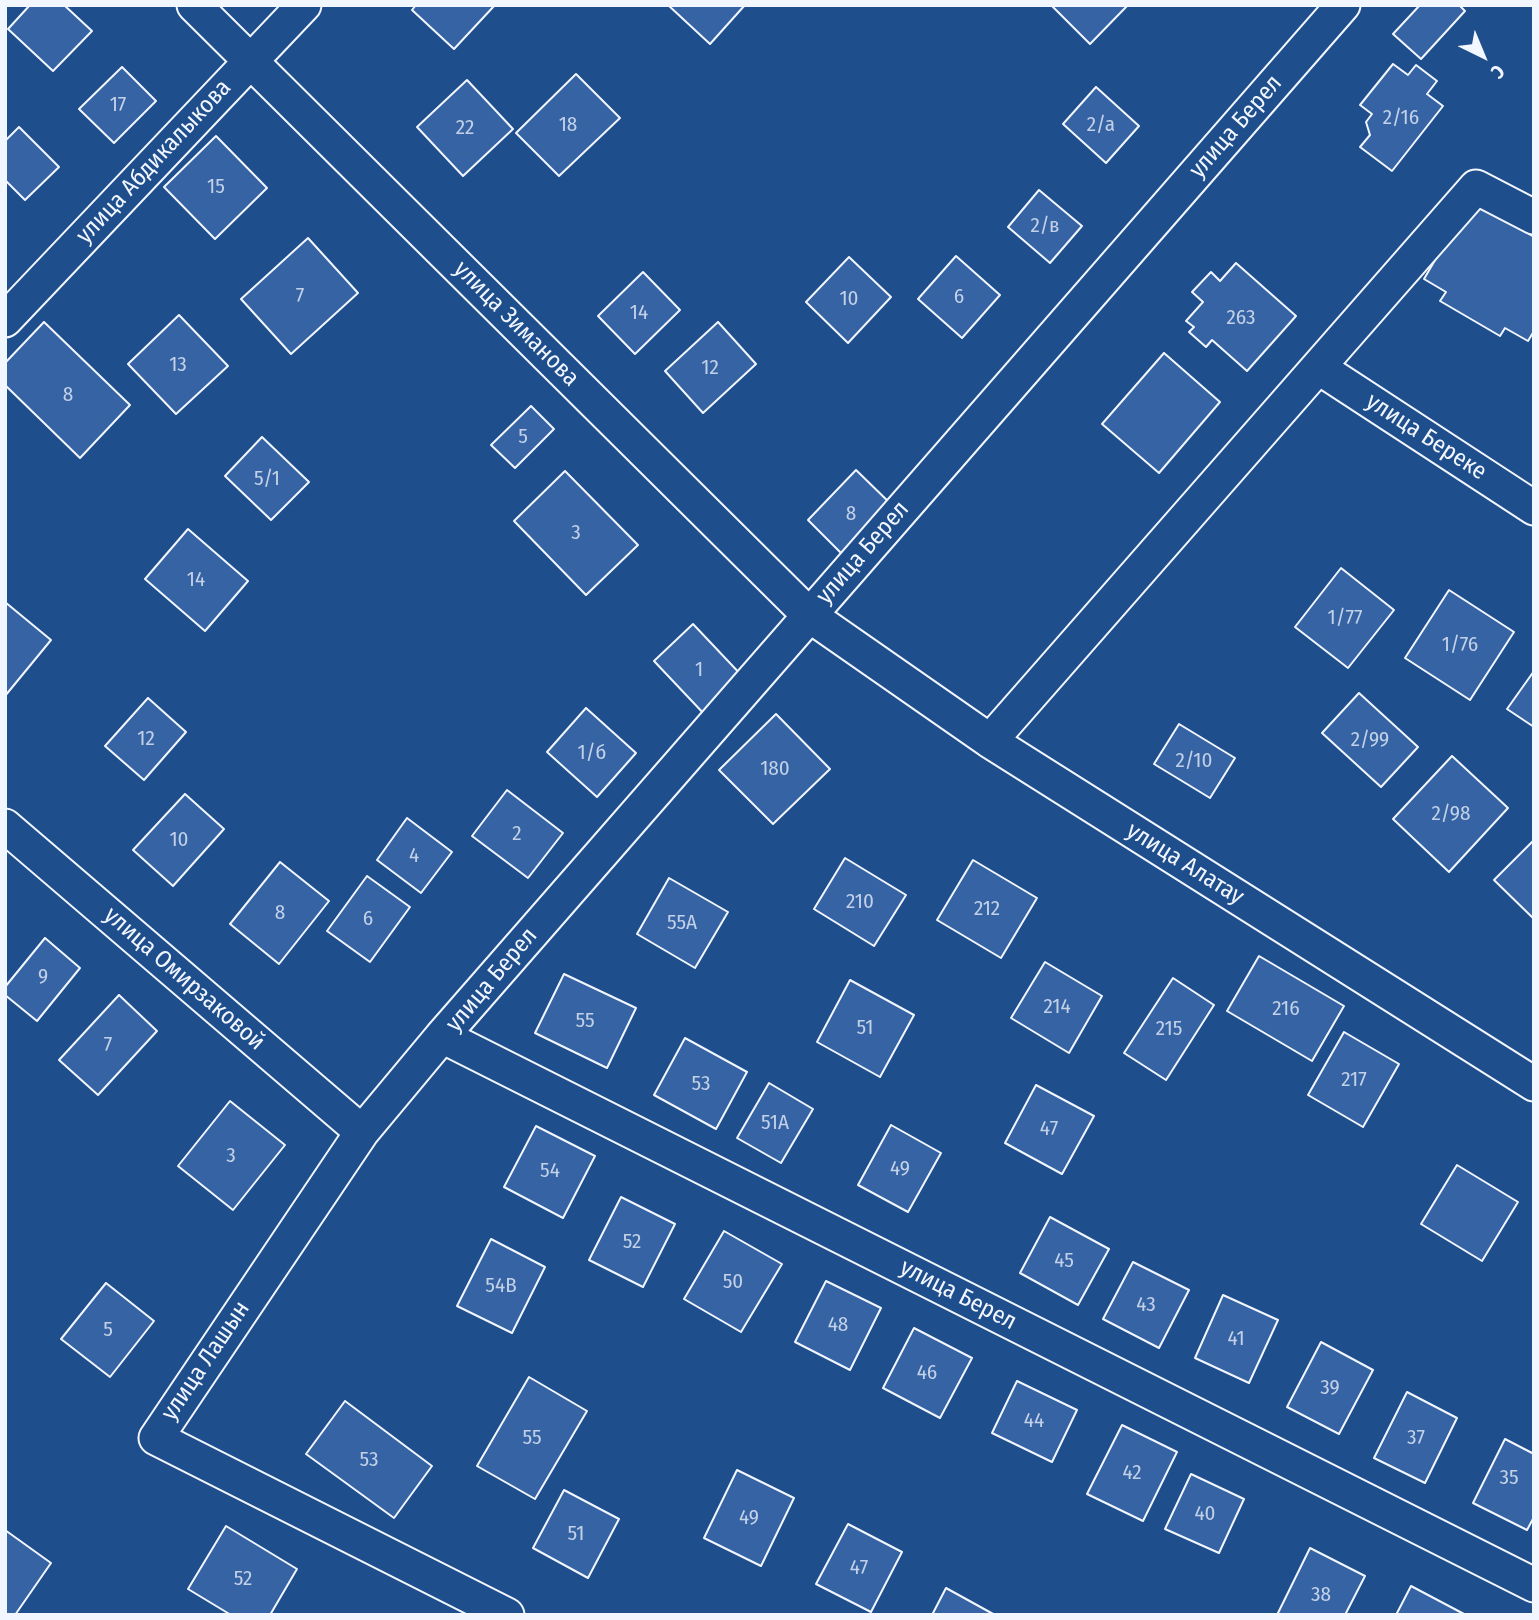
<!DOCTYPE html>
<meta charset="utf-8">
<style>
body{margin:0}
#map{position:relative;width:1539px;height:1620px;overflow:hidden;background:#1f4e8c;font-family:"Fira Sans Condensed",sans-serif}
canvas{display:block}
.frame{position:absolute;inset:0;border:7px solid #f2f6ff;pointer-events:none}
.north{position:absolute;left:1448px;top:21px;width:70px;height:70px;-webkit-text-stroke:5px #1f4e8c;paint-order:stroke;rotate:137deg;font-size:19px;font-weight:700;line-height:28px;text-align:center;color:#f2f6ff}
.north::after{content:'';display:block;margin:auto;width:24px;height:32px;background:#f2f6ff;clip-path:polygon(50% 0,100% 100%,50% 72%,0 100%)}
</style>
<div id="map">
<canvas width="1539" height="1620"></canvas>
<div class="frame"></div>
<div class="north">С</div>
</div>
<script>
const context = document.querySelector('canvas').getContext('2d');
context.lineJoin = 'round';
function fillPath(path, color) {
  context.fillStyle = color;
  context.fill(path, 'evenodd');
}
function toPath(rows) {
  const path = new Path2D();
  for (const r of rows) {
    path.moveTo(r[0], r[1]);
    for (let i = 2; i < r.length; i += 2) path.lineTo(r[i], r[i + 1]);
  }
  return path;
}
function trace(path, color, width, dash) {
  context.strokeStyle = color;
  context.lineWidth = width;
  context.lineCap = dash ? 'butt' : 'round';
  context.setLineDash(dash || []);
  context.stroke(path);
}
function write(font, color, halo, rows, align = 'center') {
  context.font = font + ' "Fira Sans Condensed",sans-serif';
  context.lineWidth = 5;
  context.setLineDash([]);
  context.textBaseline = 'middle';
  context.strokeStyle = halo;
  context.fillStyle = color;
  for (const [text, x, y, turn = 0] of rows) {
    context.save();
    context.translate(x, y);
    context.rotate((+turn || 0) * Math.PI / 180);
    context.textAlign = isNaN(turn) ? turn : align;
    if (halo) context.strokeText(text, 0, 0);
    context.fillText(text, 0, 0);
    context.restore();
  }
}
const building = toPath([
 [30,5,64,5,92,31,53,71,8,29,30,5],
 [416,5,495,5,454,49,412,10,416,5],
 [668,5,745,5,710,44,668,5],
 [1051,5,1128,5,1090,44,1051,5],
 [1420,5,1459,5,1465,11,1421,59,1393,34,1420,5],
 [1393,64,1408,75,1416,65,1437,81,1427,94,1443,106,1392,171,1360,147,1370,135,1366,122,1372,114,1360,105,1393,64],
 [122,67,156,101,114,143,79,109,122,67],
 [576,74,620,118,559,176,516,133,576,74],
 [467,80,513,129,463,176,417,127,467,80],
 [1096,87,1139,126,1106,163,1063,124,1096,87],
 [19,127,59,167,25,200,5,180,5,141,19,127],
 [216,136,267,188,215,239,164,187,216,136],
 [1039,190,1082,226,1050,263,1008,227,1039,190],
 [1470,200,1534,237,1534,331,1528,341,1505,328,1500,336,1440,301,1446,292,1424,279,1470,200],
 [308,238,358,293,291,354,241,299,308,238],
 [956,256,1000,295,962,338,918,299,956,256],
 [849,257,891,297,848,343,806,302,849,257],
 [1236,263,1296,316,1247,371,1212,340,1206,347,1189,332,1194,327,1186,321,1203,302,1192,292,1211,272,1220,281,1236,263],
 [643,272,680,310,635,354,598,316,643,272],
 [179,315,228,366,176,414,128,364,179,315],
 [44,322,130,405,80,458,5,385,5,363,44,322],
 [718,322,756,364,703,413,665,371,718,322],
 [1164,353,1220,402,1159,473,1102,424,1164,353],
 [531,406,554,429,515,468,491,445,531,406],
 [262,437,309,482,271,520,225,476,262,437],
 [856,470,895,508,845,557,808,520,856,470],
 [565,471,638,545,586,595,514,521,565,471],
 [188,529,248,581,205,631,145,579,188,529],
 [1341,568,1394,610,1348,668,1295,627,1341,568],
 [1449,590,1514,632,1470,700,1405,658,1449,590],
 [5,602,51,640,5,696,5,602],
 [693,624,745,679,706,716,654,661,693,624],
 [1534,671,1534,727,1507,709,1534,671],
 [1359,693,1418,747,1381,787,1322,733,1359,693],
 [148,698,186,732,144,780,105,746,148,698],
 [586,708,636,753,597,797,547,752,586,708],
 [776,714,830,769,773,824,719,770,776,714],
 [1179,724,1235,758,1210,798,1154,764,1179,724],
 [1452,756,1508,808,1449,872,1393,819,1452,756],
 [507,790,563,833,528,878,472,836,507,790],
 [185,794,224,829,173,886,133,850,185,794],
 [407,818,452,852,421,893,377,860,407,818],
 [1534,840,1534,919,1494,880,1534,840],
 [845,858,906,895,874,946,814,909,845,858],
 [973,860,1037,898,1001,958,937,920,973,860],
 [280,862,329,901,279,964,230,924,280,862],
 [367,876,410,907,370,962,327,931,367,876],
 [669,878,728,912,695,968,637,934,669,878],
 [45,938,80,968,37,1021,5,995,5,987,45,938],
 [1259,956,1344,1006,1312,1061,1227,1011,1259,956],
 [1045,962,1102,996,1069,1053,1011,1018,1045,962],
 [564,974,636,1008,607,1068,535,1033,564,974],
 [1173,978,1214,1005,1166,1080,1124,1053,1173,978],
 [850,980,914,1015,880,1077,817,1042,850,980],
 [119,995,157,1031,98,1095,59,1060,119,995],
 [1344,1032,1399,1064,1363,1127,1308,1095,1344,1032],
 [685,1038,747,1072,716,1129,654,1095,685,1038],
 [769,1083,813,1109,781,1163,737,1138,769,1083],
 [1036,1085,1094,1116,1062,1174,1005,1143,1036,1085],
 [230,1101,285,1145,233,1210,178,1166,230,1101],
 [891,1125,941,1153,908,1212,858,1185,891,1125],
 [536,1126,595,1156,563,1218,504,1187,536,1126],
 [1457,1165,1518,1202,1482,1261,1421,1224,1457,1165],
 [621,1197,675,1224,643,1287,589,1260,621,1197],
 [1050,1217,1109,1249,1078,1305,1020,1273,1050,1217],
 [724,1231,782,1264,741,1332,684,1299,724,1231],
 [491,1239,545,1267,512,1333,457,1306,491,1239],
 [1133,1262,1189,1290,1159,1348,1103,1319,1133,1262],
 [826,1281,881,1308,850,1370,795,1342,826,1281],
 [106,1283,154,1321,110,1377,61,1339,106,1283],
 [1223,1295,1278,1320,1249,1383,1195,1358,1223,1295],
 [914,1328,972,1358,940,1418,883,1388,914,1328],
 [1321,1342,1373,1370,1339,1434,1287,1407,1321,1342],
 [529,1377,587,1411,535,1499,477,1466,529,1377],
 [1017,1381,1077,1410,1052,1462,992,1433,1017,1381],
 [1407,1392,1457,1418,1425,1483,1374,1458,1407,1392],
 [345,1401,432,1466,394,1518,306,1454,345,1401],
 [1122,1425,1177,1452,1143,1521,1087,1494,1122,1425],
 [1505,1439,1534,1454,1534,1517,1527,1530,1473,1503,1505,1439],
 [737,1470,794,1498,761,1566,704,1538,737,1470],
 [1191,1474,1244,1499,1219,1553,1165,1529,1191,1474],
 [564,1490,619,1519,588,1578,533,1548,564,1490],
 [848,1524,902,1552,871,1612,816,1584,848,1524],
 [226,1526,297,1569,270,1615,231,1615,188,1589,226,1526],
 [5,1530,51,1563,15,1615,5,1615,5,1530],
 [1310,1548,1365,1576,1345,1615,1277,1615,1310,1548],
 [1411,1586,1464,1614,1464,1615,1396,1615,1411,1586],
 [946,1588,995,1615,932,1615,946,1588]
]);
fillPath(building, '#3563a3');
trace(building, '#f2f6ff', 2);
const minor = toPath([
 [194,5,809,615,990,741,1534,1084],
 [5,320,304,5],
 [1318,367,1534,508],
 [990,741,1476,187,1534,217],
 [5,826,362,1132],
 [442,1036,1534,1585],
 [507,1615,156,1438,362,1132,442,1036,1343,5]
]);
trace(minor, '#f2f6ff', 37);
trace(minor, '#1f4e8c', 33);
write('21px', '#c3d1e8', null, [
 ["17",118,105],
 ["2/16",1401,118],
 ["18",568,125],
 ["2/а",1101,125],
 ["22",465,128],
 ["15",216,187],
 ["2/в",1045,226],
 ["7",300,296],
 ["6",959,297],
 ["10",849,299],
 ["14",639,313],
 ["263",1241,318],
 ["13",178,365],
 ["12",710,368],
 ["8",68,395],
 ["5",523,437],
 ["5/1",267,479],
 ["8",851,514],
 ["3",576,533],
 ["14",196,580],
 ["1/77",1345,618],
 ["1/76",1460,645],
 ["1",699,670],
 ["12",146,739],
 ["2/99",1370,740],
 ["1/б",592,753],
 ["2/10",1194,761],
 ["180",775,769],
 ["2/98",1451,814],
 ["2",517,834],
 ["10",179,840],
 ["4",414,856],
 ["210",860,902],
 ["212",987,909],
 ["8",280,913],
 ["6",368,919],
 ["55А",682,923],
 ["9",43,977],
 ["214",1057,1007],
 ["216",1286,1009],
 ["55",585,1021],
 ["51",865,1028],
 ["215",1169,1029],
 ["7",108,1045],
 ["217",1354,1080],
 ["53",701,1084],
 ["51А",775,1123],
 ["47",1049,1129],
 ["3",231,1156],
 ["49",900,1169],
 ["54",550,1171],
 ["52",632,1242],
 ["45",1064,1261],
 ["50",733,1282],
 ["54В",501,1286],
 ["43",1146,1305],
 ["48",838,1325],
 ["5",108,1330],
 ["41",1236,1339],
 ["46",927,1373],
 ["39",1330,1388],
 ["44",1034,1421],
 ["55",532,1438],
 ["37",1416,1438],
 ["53",369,1460],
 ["42",1132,1473],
 ["35",1509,1478],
 ["40",1205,1514],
 ["49",749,1518],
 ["51",576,1534],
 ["47",859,1568],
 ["52",243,1579],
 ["38",1321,1595]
]);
write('24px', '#f2f6ff', '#1f4e8c', [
 ["улица Берел",1236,127,-49],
 ["улица Абдикалыкова",154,162,-47],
 ["улица Зиманова",516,324,45],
 ["улица Береке",1426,437,33],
 ["улица Берел",863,553,-49],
 ["улица Алатау",1185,864,32],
 ["улица Омирзаковой",184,979,41],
 ["улица Берел",492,980,-50],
 ["улица Берел",958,1295,27],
 ["улица Лашын",206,1361,-56]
]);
</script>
